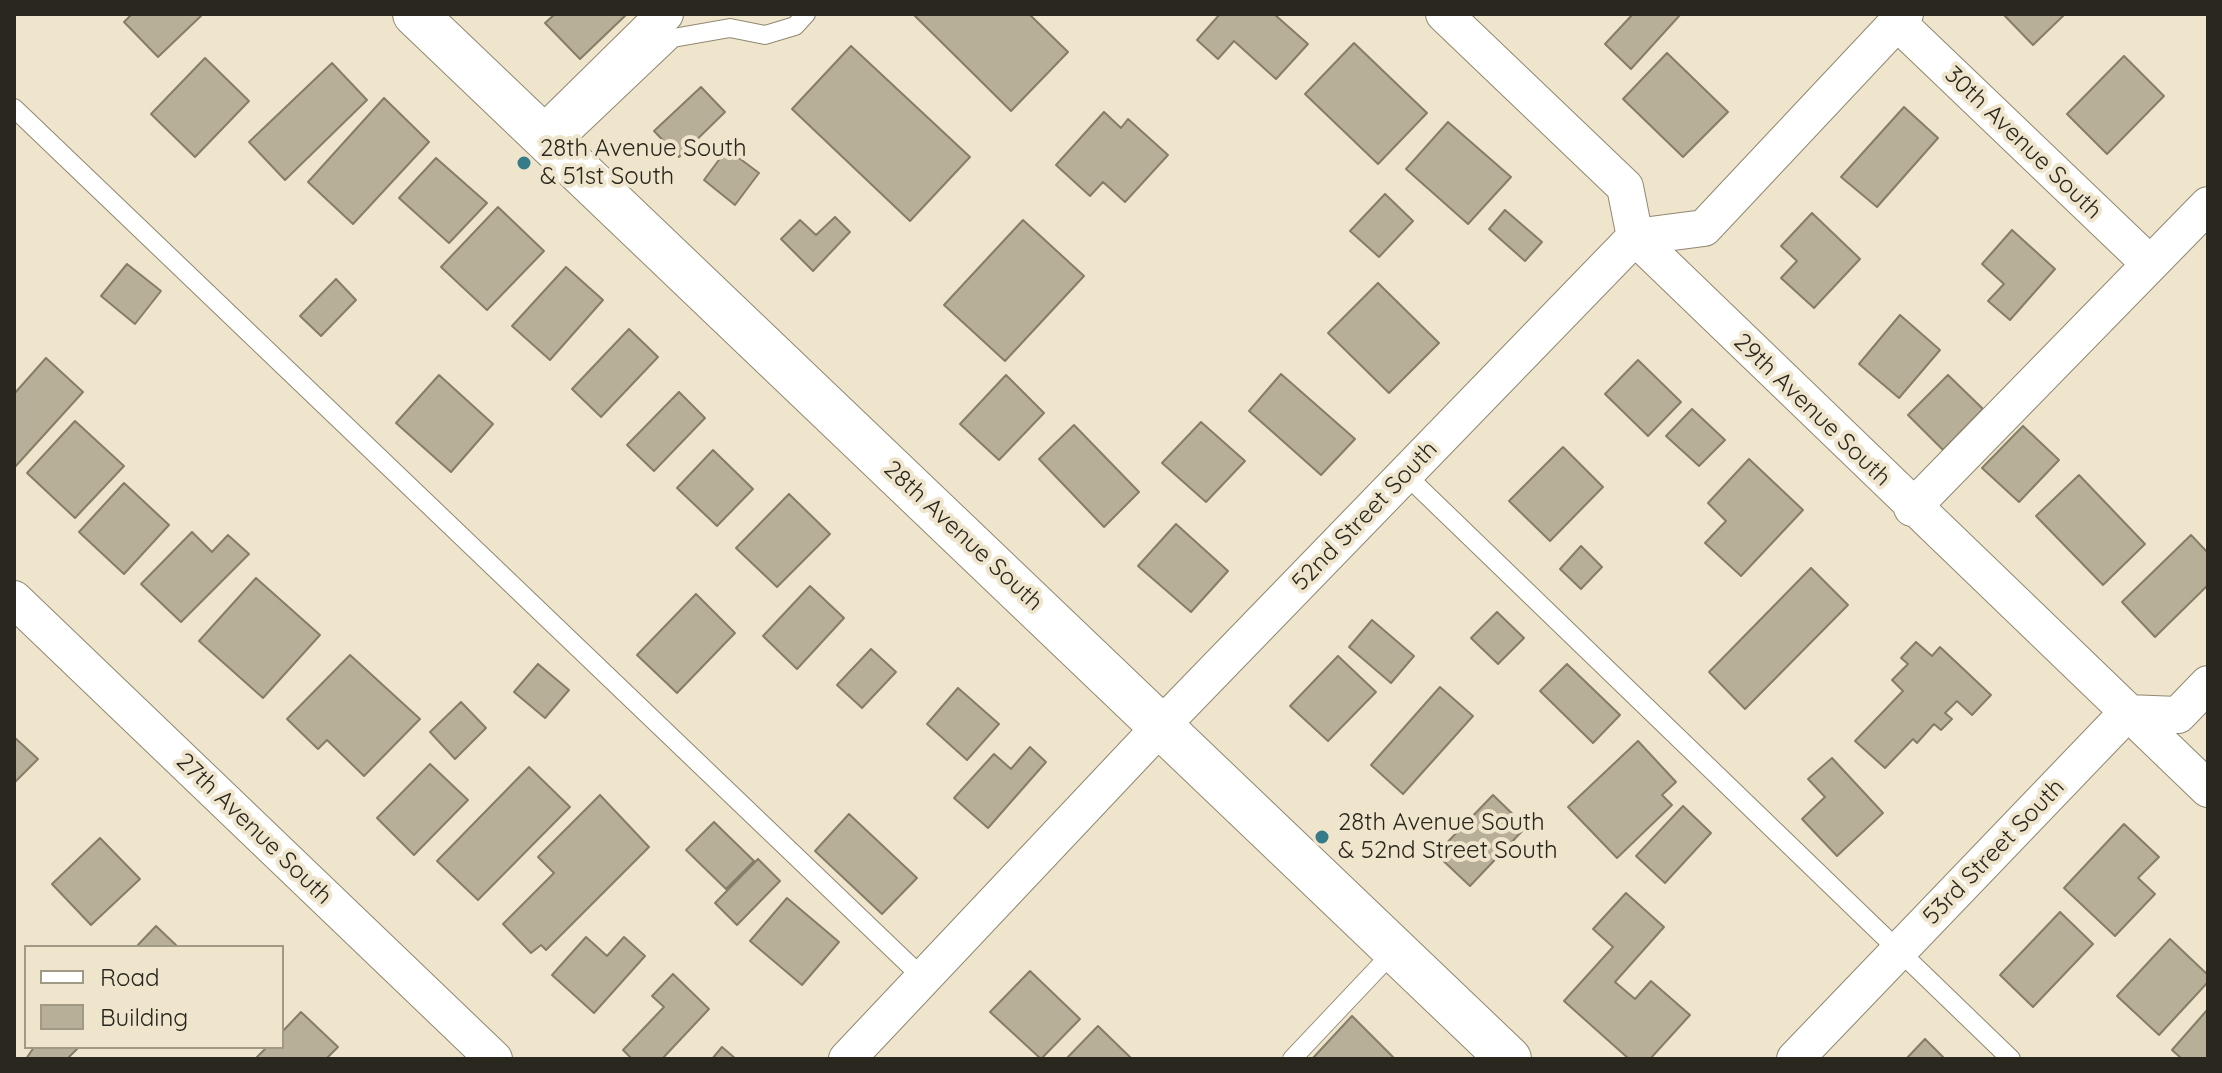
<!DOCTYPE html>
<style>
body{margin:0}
#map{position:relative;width:2222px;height:1073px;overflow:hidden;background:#eee5cc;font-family:Quicksand,sans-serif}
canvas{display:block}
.frame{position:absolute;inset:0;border:16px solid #2a271e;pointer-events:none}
.legend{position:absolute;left:24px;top:945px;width:260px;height:104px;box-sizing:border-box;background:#eee5cc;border:2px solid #a09986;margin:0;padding:10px 14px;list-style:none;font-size:24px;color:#2a271e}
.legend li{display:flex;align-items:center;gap:16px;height:40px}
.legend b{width:40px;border:2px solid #a09986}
</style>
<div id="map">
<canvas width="2222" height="1073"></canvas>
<div class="frame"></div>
<ul class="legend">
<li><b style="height:10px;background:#fff"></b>Road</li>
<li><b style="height:22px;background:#b8af98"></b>Building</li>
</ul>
</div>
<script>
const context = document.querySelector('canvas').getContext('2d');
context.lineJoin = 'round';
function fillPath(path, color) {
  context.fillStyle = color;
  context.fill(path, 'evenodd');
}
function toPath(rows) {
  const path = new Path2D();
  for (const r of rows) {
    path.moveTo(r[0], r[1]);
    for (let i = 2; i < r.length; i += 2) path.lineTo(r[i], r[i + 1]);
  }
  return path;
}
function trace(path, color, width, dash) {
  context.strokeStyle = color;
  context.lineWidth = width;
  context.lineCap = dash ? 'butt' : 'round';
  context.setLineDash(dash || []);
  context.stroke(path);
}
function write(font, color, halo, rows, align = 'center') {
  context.font = font + ' Quicksand,sans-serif';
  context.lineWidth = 8;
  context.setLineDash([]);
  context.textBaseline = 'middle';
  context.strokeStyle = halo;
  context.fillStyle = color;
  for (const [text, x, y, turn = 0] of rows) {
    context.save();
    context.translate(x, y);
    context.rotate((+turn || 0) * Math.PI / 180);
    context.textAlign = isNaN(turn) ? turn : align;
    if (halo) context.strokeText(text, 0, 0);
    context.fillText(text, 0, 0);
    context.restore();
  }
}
const building = toPath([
 [132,14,203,14,158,57,124,22,132,14],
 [555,14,627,14,580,59,545,23,555,14],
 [913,14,1029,14,1068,52,1011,111,913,14],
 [1220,14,1274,14,1308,44,1276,79,1234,41,1218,59,1197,40,1220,14],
 [1633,14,1680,15,1631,69,1605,44,1633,14],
 [2003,14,2065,14,2033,45,2003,14],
 [1354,43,1427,113,1378,164,1305,94,1354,43],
 [851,46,970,157,910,221,792,109,851,46],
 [1667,53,1728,112,1683,157,1623,99,1667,53],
 [2124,56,2164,96,2107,154,2067,114,2124,56],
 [205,58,249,101,195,157,151,114,205,58],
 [332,63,367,100,285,180,249,142,332,63],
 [701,87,725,112,679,157,654,131,701,87],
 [384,98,429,142,353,224,308,182,384,98],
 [1904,107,1938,138,1877,207,1841,177,1904,107],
 [1104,112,1121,128,1128,119,1168,155,1125,202,1103,182,1090,196,1056,165,1104,112],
 [1448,122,1511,177,1468,224,1406,169,1448,122],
 [727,149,759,173,735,205,704,180,727,149],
 [436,158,487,203,449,243,399,198,436,158],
 [1385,194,1413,221,1379,257,1350,231,1385,194],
 [498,207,544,251,487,310,441,267,498,207],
 [1505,210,1542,242,1525,261,1489,229,1505,210],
 [1812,213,1860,259,1814,308,1781,278,1797,261,1781,246,1812,213],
 [835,217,850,232,813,271,781,239,800,220,816,235,835,217],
 [1023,220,1084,276,1005,361,944,305,1023,220],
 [2012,230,2055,269,2010,320,1988,301,2004,284,1982,264,2012,230],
 [127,264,161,291,135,324,101,296,127,264],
 [566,267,603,300,550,360,512,326,566,267],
 [336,279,356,300,321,336,300,316,336,279],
 [1378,283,1439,343,1389,393,1328,333,1378,283],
 [1900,315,1940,350,1899,398,1859,364,1900,315],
 [629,329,658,357,601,417,572,389,629,329],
 [46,358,83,392,14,468,14,394,46,358],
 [1638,360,1681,402,1648,436,1605,394,1638,360],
 [1281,374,1355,439,1321,475,1249,411,1281,374],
 [439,375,493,424,451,472,396,423,439,375],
 [1006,375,1044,413,999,460,960,424,1006,375],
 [1948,375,1983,409,1943,450,1908,415,1948,375],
 [679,392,705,418,654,471,627,445,679,392],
 [1692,409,1725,440,1699,466,1666,436,1692,409],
 [75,421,124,466,75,518,27,473,75,421],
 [1201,422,1245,461,1206,502,1162,463,1201,422],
 [1074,425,1139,492,1104,527,1039,459,1074,425],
 [2023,426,2059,460,2019,502,1982,468,2023,426],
 [1563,447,1603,487,1550,541,1509,501,1563,447],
 [713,450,753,489,717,526,677,488,713,450],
 [1749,459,1803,510,1741,576,1705,543,1726,521,1708,503,1749,459],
 [2079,475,2145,544,2103,585,2036,516,2079,475],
 [124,483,169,525,124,574,79,532,124,483],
 [789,494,830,534,777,587,736,548,789,494],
 [1176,524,1228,571,1191,612,1138,566,1176,524],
 [192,532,212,552,228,535,249,554,181,622,141,584,192,532],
 [2191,535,2208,553,2208,585,2155,637,2122,602,2191,535],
 [1581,546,1602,567,1581,589,1560,569,1581,546],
 [1811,568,1848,605,1745,709,1709,672,1811,568],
 [256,578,320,635,263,698,199,641,256,578],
 [810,586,844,618,797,669,763,636,810,586],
 [696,594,735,633,677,693,637,655,696,594],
 [1497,612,1524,638,1498,664,1471,638,1497,612],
 [1372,620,1414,656,1391,683,1349,647,1372,620],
 [1916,642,1932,656,1940,647,1991,695,1972,715,1957,701,1945,713,1952,719,1941,730,1934,724,1917,743,1913,739,1885,768,1855,741,1903,691,1892,680,1908,664,1901,658,1916,642],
 [871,649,896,672,862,708,837,685,871,649],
 [350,655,420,719,364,776,327,740,318,749,287,719,350,655],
 [1338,656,1376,692,1328,741,1290,706,1338,656],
 [538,664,569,690,545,718,514,692,538,664],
 [1567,664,1620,715,1593,743,1540,691,1567,664],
 [1440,687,1473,716,1403,794,1371,765,1440,687],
 [958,688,999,724,967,760,927,724,958,688],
 [461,702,486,728,455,759,430,732,461,702],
 [14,737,38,759,14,783,14,737],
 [1638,741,1676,782,1662,795,1672,805,1617,858,1568,807,1638,741],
 [1030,747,1046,762,988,828,954,798,994,754,1011,769,1030,747],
 [1832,758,1883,813,1837,856,1802,819,1825,797,1808,779,1832,758],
 [430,764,468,800,414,855,377,818,430,764],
 [529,767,570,807,478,900,437,861,529,767],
 [600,795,649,847,546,950,541,945,531,953,503,924,554,873,538,857,600,795],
 [1493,795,1526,827,1470,886,1436,854,1493,795],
 [1683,806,1711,833,1665,883,1636,856,1683,806],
 [849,814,917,878,882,914,815,851,849,814],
 [714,822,754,861,726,889,686,850,714,822],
 [2124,824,2159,857,2138,878,2155,894,2115,936,2064,888,2124,824],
 [100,838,140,879,91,925,52,884,100,838],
 [758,859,780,881,737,925,715,903,758,859],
 [1626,893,1664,927,1615,982,1635,999,1651,981,1690,1015,1650,1059,1629,1059,1564,1001,1613,947,1593,929,1626,893],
 [787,898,839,942,802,985,750,941,787,898],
 [2060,912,2093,944,2033,1007,2000,975,2060,912],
 [156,926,178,947,136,947,156,926],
 [586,937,607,956,624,937,645,956,594,1013,552,975,586,937],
 [2170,939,2208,975,2208,982,2159,1035,2117,996,2170,939],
 [1030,971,1080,1019,1041,1059,990,1012,1030,971],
 [673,974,709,1009,662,1059,632,1059,623,1050,664,1007,652,996,673,974],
 [2208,1009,2208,1059,2182,1059,2172,1050,2208,1009],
 [301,1012,338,1047,326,1059,255,1059,267,1047,282,1047,282,1032,301,1012],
 [1352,1016,1395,1059,1312,1059,1352,1016],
 [1098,1026,1132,1059,1066,1059,1098,1026],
 [1925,1039,1945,1059,1906,1059,1925,1039],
 [34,1047,76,1047,78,1048,67,1059,26,1059,34,1047],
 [722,1047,736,1059,712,1059,722,1047]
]);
fillPath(building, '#b8af98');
trace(building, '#857d67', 2);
const lane = toPath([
 [14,108,923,978],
 [555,150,673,38,730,28,765,35,795,26,806,14],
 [1405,474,2011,1059],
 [1292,1059,1395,950]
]);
const street = toPath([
 [1444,14,1625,187,1635,237,2208,789],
 [1897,22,2150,264],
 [541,136,665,14],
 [1912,508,2208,205],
 [14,599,494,1059],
 [847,1059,1162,725,1635,237,1704,228,1905,14],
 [1795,1059,2127,713,2178,715,2208,684]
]);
const secondary = toPath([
 [415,14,1509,1059]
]);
trace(lane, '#918872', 20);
trace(street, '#918872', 38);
trace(secondary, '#918872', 46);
trace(lane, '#fff', 18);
trace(street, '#fff', 36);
trace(secondary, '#fff', 44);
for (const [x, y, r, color] of [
 [524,163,8,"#367b89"],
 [1322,837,8,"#367b89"]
]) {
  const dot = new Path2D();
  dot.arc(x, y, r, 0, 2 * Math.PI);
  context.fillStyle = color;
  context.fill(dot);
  trace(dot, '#eee5cc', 3);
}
write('24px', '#2a271e', '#eee5cc', [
 ["30th Avenue South",2023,143,44],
 ["29th Avenue South",1812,410,44],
 ["52nd Street South",1365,516,-46],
 ["28th Avenue South",963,536,43],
 ["27th Avenue South",254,829,44],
 ["53rd Street South",1994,852,-46]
]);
write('24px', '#2a271e', '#eee5cc', [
 ["28th Avenue South",540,149],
 ["& 51st South",540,177],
 ["28th Avenue South",1338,823],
 ["& 52nd Street South",1338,851]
], 'left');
</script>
